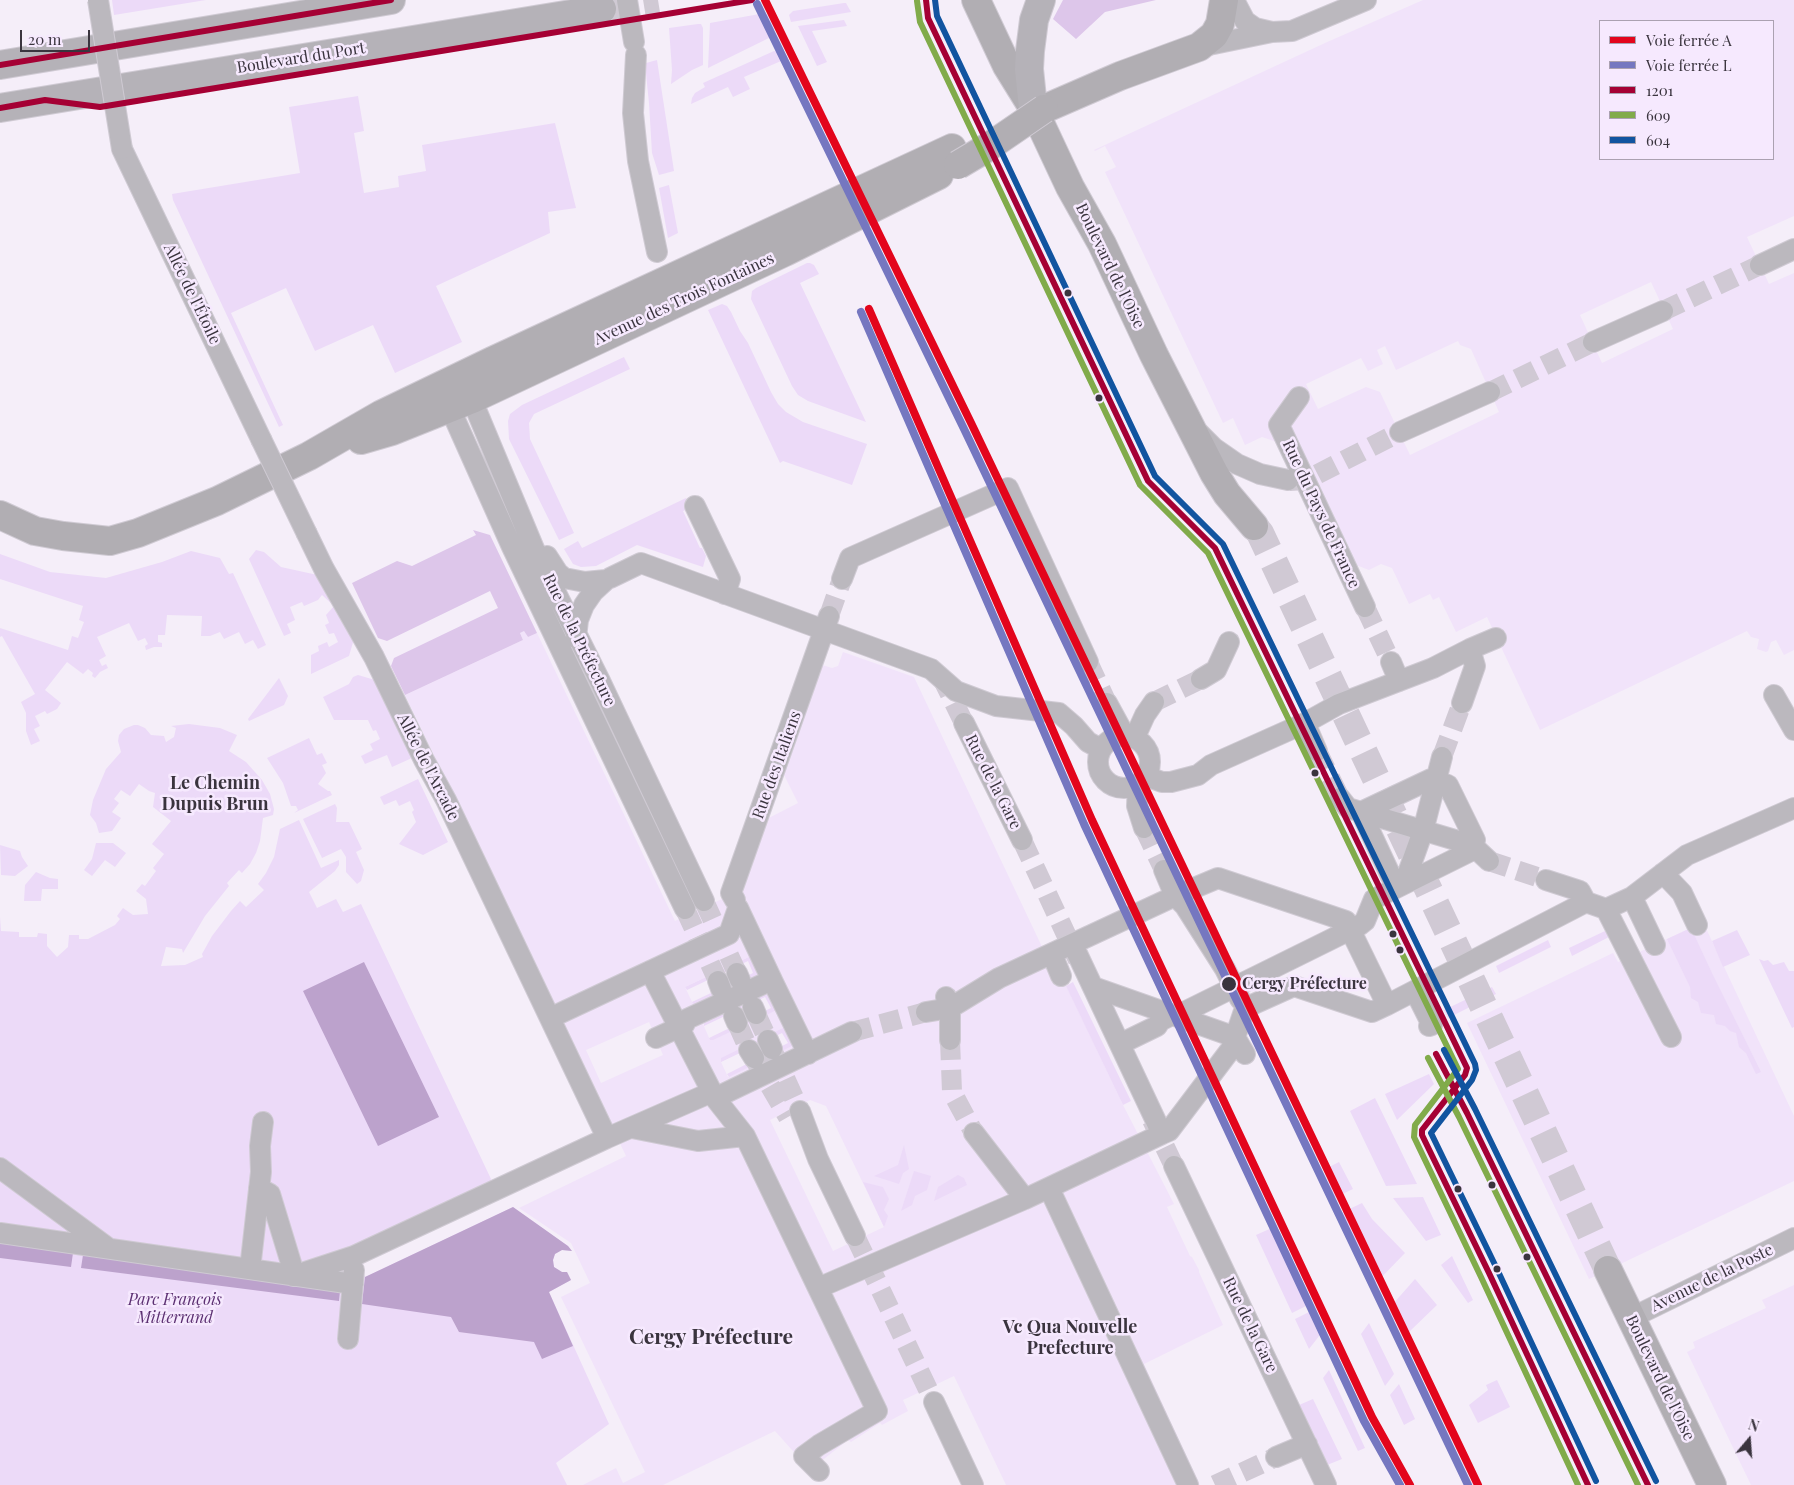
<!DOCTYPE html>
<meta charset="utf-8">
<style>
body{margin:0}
#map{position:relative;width:1794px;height:1485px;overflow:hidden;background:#f5eef9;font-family:"Playfair Display",serif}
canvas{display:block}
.legend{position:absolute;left:1599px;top:20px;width:175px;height:140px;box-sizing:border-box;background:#f6e9fe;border:1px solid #aba1b1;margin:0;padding:6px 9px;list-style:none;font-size:15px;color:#3a343e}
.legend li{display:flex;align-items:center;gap:10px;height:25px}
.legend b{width:25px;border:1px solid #aba1b1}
.north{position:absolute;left:1724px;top:1415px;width:50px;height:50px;-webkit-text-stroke:4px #f6e9fe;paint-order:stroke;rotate:18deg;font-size:14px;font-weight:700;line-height:20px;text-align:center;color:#3a343e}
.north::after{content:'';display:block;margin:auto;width:18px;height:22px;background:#3a343e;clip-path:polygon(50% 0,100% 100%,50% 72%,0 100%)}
.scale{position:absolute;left:20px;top:30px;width:70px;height:22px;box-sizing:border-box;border:2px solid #3a343e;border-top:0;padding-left:6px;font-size:15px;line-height:18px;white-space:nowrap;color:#3a343e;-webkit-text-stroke:4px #f6e9fe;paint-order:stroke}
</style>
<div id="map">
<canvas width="1794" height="1485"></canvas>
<ul class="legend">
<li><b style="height:6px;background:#e3051c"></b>Voie ferrée A</li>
<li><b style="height:6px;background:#7577c0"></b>Voie ferrée L</li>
<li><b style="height:6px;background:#a50034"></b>1201</li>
<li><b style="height:6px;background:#81ab4a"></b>609</li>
<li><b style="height:6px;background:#1154a0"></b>604</li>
</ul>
<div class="north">N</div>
<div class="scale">20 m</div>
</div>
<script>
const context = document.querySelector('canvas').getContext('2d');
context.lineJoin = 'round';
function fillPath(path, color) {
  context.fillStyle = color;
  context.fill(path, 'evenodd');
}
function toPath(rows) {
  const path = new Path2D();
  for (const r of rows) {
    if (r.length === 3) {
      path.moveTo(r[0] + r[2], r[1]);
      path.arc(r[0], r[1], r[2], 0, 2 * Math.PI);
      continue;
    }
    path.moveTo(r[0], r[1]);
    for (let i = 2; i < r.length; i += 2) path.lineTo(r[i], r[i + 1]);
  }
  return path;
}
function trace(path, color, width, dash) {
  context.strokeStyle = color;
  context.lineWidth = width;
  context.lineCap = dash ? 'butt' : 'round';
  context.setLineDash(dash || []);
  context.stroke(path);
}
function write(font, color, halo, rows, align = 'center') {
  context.font = font + ' "Playfair Display",serif';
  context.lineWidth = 5;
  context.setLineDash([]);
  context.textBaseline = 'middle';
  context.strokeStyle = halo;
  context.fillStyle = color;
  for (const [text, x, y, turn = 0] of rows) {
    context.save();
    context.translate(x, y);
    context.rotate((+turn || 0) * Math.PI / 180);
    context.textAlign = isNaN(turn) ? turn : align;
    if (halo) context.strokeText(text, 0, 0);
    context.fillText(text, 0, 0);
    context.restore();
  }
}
fillPath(toPath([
 [1423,0,1794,0,1794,216,1747,237,1769,284,1794,273,1794,650,1784,655,1776,640,1771,642,1768,651,1766,652,1757,649,1759,639,1751,637,1747,631,1540,730,1487,617,1456,632,1439,597,1433,600,1430,594,1409,604,1392,568,1381,564,1369,570,1356,565,1277,442,1262,437,1245,445,1233,418,1223,423,1105,172,1116,167,1105,146,1095,151,1094,150,1325,43],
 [1600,21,1773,21,1773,159,1600,159],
 [1651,282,1673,329,1602,363,1580,315],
 [1458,341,1460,345,1471,349,1499,412,1410,455,1380,392,1366,387,1318,409,1306,384,1361,358,1368,371,1383,364,1377,350,1385,346,1396,370],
 [524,631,528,637,537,633,675,921,739,891,763,821,798,803,781,769,787,766,786,764,819,664,832,668,838,666,843,652,914,677,1054,972,1059,970,1123,1105,1174,1204,1167,1207,1190,1256,1192,1257,1199,1270,1199,1272,1223,1325,1144,1364,1200,1485,1006,1485,954,1376,903,1400,908,1411,882,1425,880,1423,851,1442,848,1440,810,1470,775,1431,663,1485,583,1485,616,1468,623,1483,645,1472,561,1297,590,1283,571,1243,519,1208,626,1156,405,695,523,640,520,633],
 [753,955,762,973,693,1004,685,987],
 [770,991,778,1009,710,1040,703,1024],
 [649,1022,663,1055,601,1083,586,1050],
 [787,1026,795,1044,728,1077,721,1062],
 [810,1100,826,1106,884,1227,833,1251,770,1120],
 [1703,922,1794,1116,1794,1181,1589,1279,1467,1023,1613,953,1618,962],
 [1794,1285,1794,1485,1751,1485,1687,1352,1695,1348,1693,1342,1766,1308,1762,1300]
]), '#f1e3fa');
fillPath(toPath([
 [112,0,206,0,114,15],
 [844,3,846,3,851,12,791,22,789,15,793,11],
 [765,13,772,18,774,29,771,37,708,68,710,23],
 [844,20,847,26,812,31,827,62,817,66,798,26],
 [698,24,701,24,703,28,703,65,692,70,671,84,672,70,669,28],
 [774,51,785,54,788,58,744,77,750,89,733,97,728,87,691,104,692,98,695,93,705,87,703,83],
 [657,60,674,171,659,175,652,153,649,103,646,74,646,63],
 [358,96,364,131,354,133,364,193,399,187,398,176,426,171,422,145,555,123,576,208,548,212,550,233,436,286,462,342,395,373,373,325,315,351,286,288,231,313,283,425,279,427,173,200,172,194,300,173,289,107],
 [669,185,678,233,668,238,659,188],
 [807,263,810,263,814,265,819,274,800,283,866,422,808,401,798,395,792,386,751,299,752,291,756,288],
 [722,304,727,306,731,312,740,331,748,343,771,392,778,404,786,412,803,422,867,444,852,485,783,461,780,463,708,310],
 [624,357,630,369,534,414,529,423,530,439,574,533,559,540,509,439,508,421,510,414,522,405],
 [686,498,691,508,683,511,700,548,702,548,706,556,703,567,637,545,596,566,581,567,573,564,564,549,578,541,582,548],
 [256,550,264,552,281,567,322,576,354,639,349,656,311,674,311,655,319,651,318,646,327,642,329,647,338,642,334,633,329,634,325,625,329,623,326,615,334,606,333,605,322,595,318,600,304,606,302,602,290,607,295,620,287,624,291,633,284,636,249,559],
 [191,551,220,558,229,574,233,573,266,645,258,649,253,640,245,644,239,632,224,639,220,632,210,636,201,636,202,616,167,615,165,635,158,635,158,642,162,643,162,647,154,647,146,650,145,646,148,644,145,638,138,641,129,623,97,637,106,656,99,660,102,666,106,664,108,668,100,672,95,678,92,676,93,673,88,669,83,674,67,662,45,690,61,703,57,709,47,714,45,711,35,716,40,726,34,729,40,741,31,745,26,731,26,713,21,702,35,694,2,636,0,637,0,628,68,650,72,636,78,638,84,622,79,620,83,606,0,579,0,554,50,572,106,578,162,562],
 [358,675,375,680,412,758,392,767,387,755,365,764,361,756,373,750,370,744,380,739,376,730,373,731,368,720,334,720,323,697,349,684,353,677],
 [279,678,288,696,284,705,249,721,248,719],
 [189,724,220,728,237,735,229,751,246,762,262,780,270,794,274,809,273,815,263,818,260,841,256,853,250,864,242,873,239,870,227,883,229,886,205,916,183,953,182,949,166,947,161,966,185,965,203,957,202,954,212,936,231,911,240,901,246,907,264,890,258,884,266,873,274,857,280,829,299,820,321,868,339,860,339,865,335,871,309,892,317,908,336,899,343,912,361,904,491,1179,490,1182,351,1247,365,1277,513,1207,568,1246,572,1251,562,1250,555,1254,553,1260,554,1267,562,1272,567,1272,571,1280,549,1292,609,1424,556,1463,567,1485,0,1485,0,917,1,931,19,932,19,937,37,937,38,933,47,934,47,946,57,957,68,947,69,935,79,935,79,939,88,939,115,925,120,919,117,916,123,908,133,915,148,914,146,899,136,891,142,884,145,886,156,871,153,868,164,854,152,844,171,821,153,807,155,793,149,791,139,784,130,796,121,790,114,799,119,803,112,812,121,818,112,831,99,833,96,823,90,815,93,800,106,769,121,752,118,741,119,735,124,729,134,725,138,725,145,728,151,735,164,736,166,742,174,737,176,728,171,726],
 [309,738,317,755,322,753,327,763,322,765,326,773,318,784,328,791,330,791,332,795,294,813,298,810,296,806,291,806,283,783,267,758],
 [418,779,448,842,423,855,399,844,416,822,412,812,414,810,410,801,399,806,396,800,384,805,380,797],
 [335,804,337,808,336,822,349,822,362,849,356,852,364,870,361,881,357,884,346,872,346,857,341,849,322,858,303,819],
 [96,843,113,843,126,853,115,867,105,860,92,876,84,870,92,859],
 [0,845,20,851,22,857,28,866,15,876,1,875],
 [36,872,50,878,58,879,58,889,42,889,41,901,24,901,25,885],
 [1691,928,1712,973,1761,1072,1756,1074,1755,1072,1746,1053,1739,1047,1736,1033,1730,1031,1725,1026,1716,1024,1714,1015,1701,1013,1698,1002,1691,998,1690,987,1667,939],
 [1737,930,1750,955,1723,967,1712,941],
 [1605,931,1609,937,1572,956,1569,948],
 [1548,940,1551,947,1499,973,1496,966],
 [753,955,762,973,695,1005,693,1004,692,1002,753,973,748,961,687,990,685,987],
 [1759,959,1764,961,1768,960,1773,965,1784,962,1789,971,1794,971,1794,1027,1792,1028],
 [1073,982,1131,1101,1123,1105,1066,986],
 [1492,987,1496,994,1448,1018,1444,1010],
 [770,991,779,1009,713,1040,710,1040,709,1038,771,1008,765,997,704,1026,704,1022],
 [787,1026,796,1044,729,1077,727,1074,788,1043,782,1033,721,1062,721,1058],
 [1429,1074,1434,1084,1397,1120,1385,1094],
 [1375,1098,1417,1184,1386,1186,1350,1111],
 [904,1145,909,1169,903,1173,899,1184,874,1176,898,1165],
 [1339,1162,1353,1189,1332,1199,1328,1190,1329,1167],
 [914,1171,931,1176,927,1190,915,1196,912,1205,901,1211],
 [958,1175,964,1178,967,1185,934,1201,938,1187],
 [863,1182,883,1187,889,1199,884,1210,888,1216,884,1227],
 [1423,1197,1441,1235,1426,1241,1393,1198],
 [1362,1203,1372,1219,1405,1253,1373,1286,1339,1214],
 [1274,1227,1310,1304,1292,1313,1256,1235],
 [1452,1256,1473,1300,1468,1303,1441,1265],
 [1415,1279,1437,1305,1409,1332,1385,1313],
 [1313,1310,1323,1331,1309,1349,1295,1319],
 [1369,1323,1394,1374,1385,1386,1361,1334],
 [1329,1370,1365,1448,1358,1451,1323,1378],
 [1497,1380,1510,1407,1478,1423,1469,1405,1488,1390,1486,1385],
 [1399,1384,1415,1419,1404,1425,1390,1395],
 [1313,1399,1342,1459,1327,1465,1299,1405]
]), '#ecdaf8');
fillPath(toPath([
 [1063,0,1156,0,1105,12,1076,39,1053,19],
 [473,530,490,535,537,633,528,637,524,631,520,633,523,640,405,695,391,666,394,658,498,608,490,591,387,641,378,638,352,583,397,561,412,566,476,535]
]), '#ddc6ea');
fillPath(toPath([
 [364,962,439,1117,378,1146,303,991],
 [513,1207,568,1246,572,1251,562,1250,555,1254,553,1260,554,1267,562,1272,567,1272,571,1280,549,1292,573,1346,542,1359,534,1342,459,1332,451,1317,362,1304,365,1277],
 [0,1243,73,1253,71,1267,0,1258],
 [83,1255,340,1291,339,1301,81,1268]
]), '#bca2cc');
trace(toPath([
 [1663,311,1760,265],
 [1490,392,1593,342],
 [1289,481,1306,480,1400,432],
 [1365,607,1391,662],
 [829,616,842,579],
 [1088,662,1107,703],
 [941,676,964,723],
 [1154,702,1201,679],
 [1317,751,1340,798],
 [1442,757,1462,703],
 [1144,828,1164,870],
 [1022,840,1078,960],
 [1489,861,1546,880],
 [704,901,737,973],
 [685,909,718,981],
 [756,1014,768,1040],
 [737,1023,749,1050],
 [852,1032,926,1012],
 [950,1040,952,1092,974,1133],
 [773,1052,800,1111],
 [755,1060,788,1117],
 [1152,1120,1174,1166],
 [855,1236,934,1402],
 [1215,1485,1276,1457]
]), '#d0c9d4', 20, [20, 10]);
trace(toPath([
 [1254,526,1260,533,1298,613,1608,1270]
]), '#d0c9d4', 28, [28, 14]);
trace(toPath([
 [602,9,658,0]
]), '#d0c9d4', 28, [28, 14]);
const street = toPath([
 [627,0,634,42],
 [1234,0,1245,21,1255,28,1272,32],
 [1199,47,1272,32,1292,31,1366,0],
 [636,55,633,113,638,161,657,252],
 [122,149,261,439],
 [1760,265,1794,249],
 [1593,342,1663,311],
 [467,388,535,551,600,681,704,901],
 [444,395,512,547,685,909],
 [1299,397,1279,425,1365,607],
 [1400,432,1490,392],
 [1199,433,1214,448,1237,464,1260,474,1288,480],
 [695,506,730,579,725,594],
 [547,556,558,573,564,578,585,582,606,580],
 [610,578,641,563,931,669,956,691,996,706,1059,713,1074,726,1088,742,1101,749],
 [842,579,850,558,1008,488,1088,662],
 [576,638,578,620,584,605,593,592,606,580],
 [1391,662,1399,681],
 [1201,679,1216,670,1229,642],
 [1774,695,1794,730],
 [1107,703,1125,736],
 [1462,703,1475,666,1470,649],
 [964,723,1022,840],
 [1305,723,1317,751],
 [1124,762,26],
 [1135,737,1145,715,1154,702],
 [1146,776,1162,782,1171,782,1198,775,1211,765,1305,723,1339,704,1433,668,1470,649,1496,638],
 [1138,784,1137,806,1144,828],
 [1340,798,1348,808,1472,845,1489,861],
 [1164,870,1175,896,1185,906,1225,969,1240,999],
 [1663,873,1682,893,1697,925],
 [1546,880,1580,891,1586,902],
 [1404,884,1423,831,1442,757],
 [1632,897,1655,945],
 [735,900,731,893,829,616],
 [1606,909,1671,1037],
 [1052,954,1061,976],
 [650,971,715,1098,745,1136,877,1411,819,1445,804,1456,819,1471],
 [737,973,740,980],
 [772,980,808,1054],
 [718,981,721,989],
 [1093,987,1235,1037,1245,1054],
 [1415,991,1432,1025,1429,1026],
 [946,997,950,1008,950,1040],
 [753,1007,756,1014],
 [926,1012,950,1008,999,978,1175,896,1218,878,1346,921,1387,1005,1586,902,1606,909,1632,897,1687,855,1794,808],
 [734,1016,737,1023],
 [1176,1016,1360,925,1365,921,1374,899,1471,851,1475,840,1448,785,1431,779,1361,812,1396,887],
 [550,1018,729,934,738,908],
 [656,1038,684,1025,687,1019,772,980,738,908],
 [768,1040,772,1049],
 [1120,1044,1157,1026,1160,1021,1172,1015],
 [749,1050,754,1058],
 [715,1098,852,1032],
 [800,1111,818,1159,855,1236],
 [632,1128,698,1141,745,1136],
 [974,1133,1025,1199],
 [1162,1134,1169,1131,1231,1049,1245,1008,1294,986,1372,1012,1387,1005],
 [607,1138,712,1092],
 [1174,1166,1326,1485],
 [0,1168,107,1247],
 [259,1188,270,1194,291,1263,293,1276,354,1256,607,1138,446,800,424,760,374,657,324,569,307,534],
 [1049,1188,1188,1485],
 [0,1233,353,1284],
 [250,1269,261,1172,260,1146,263,1122],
 [818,1288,1025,1199,1162,1134,1073,945],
 [1631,1318,1794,1238],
 [348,1339,354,1270],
 [934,1402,973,1485],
 [1276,1457,1307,1444]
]);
const secondary = toPath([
 [976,0,1007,66,1033,108,1070,187,1102,244,1154,355,1214,473,1227,494,1254,526],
 [1044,109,1120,76,1199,47,1214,35,1220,24,1224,0],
 [361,440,392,431,472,399,785,252,939,175],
 [0,515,35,531,63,536,110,541,138,533,217,501,309,456,382,414,492,361,952,148],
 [1608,1270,1712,1485]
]);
const primary = toPath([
 [0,65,391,0],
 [0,108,602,9],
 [1033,108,1029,69,1030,51,1034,20,1041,0]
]);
trace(street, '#cfcad3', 22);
trace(secondary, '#cfcad3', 30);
trace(primary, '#cfcad3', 30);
trace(street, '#bbb8be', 20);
trace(secondary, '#b1aeb3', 28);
trace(primary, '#b5b2b8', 28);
const streetBridge = toPath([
 [98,0,122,149],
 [261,439,307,534]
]);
const secondaryBridge = toPath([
 [958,165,990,146,1044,109]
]);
trace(streetBridge, '#cfcad3', 22, []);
trace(secondaryBridge, '#cfcad3', 30, []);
trace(streetBridge, '#bbb8be', 20);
trace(secondaryBridge, '#b1aeb3', 28);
trace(toPath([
 [926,0,928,18,1148,481,1215,548,1467,1068,1465,1075,1422,1130,1422,1135,1489,1273,1588,1485],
 [0,65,391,0],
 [0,108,45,100,100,107,752,0],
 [1436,1054,1467,1113,1648,1485]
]), '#a50034', 6);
trace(toPath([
 [917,1,920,22,1140,485,1208,553,1458,1069,1415,1125,1414,1137,1481,1277,1578,1485],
 [1428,1058,1459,1117,1638,1485]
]), '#81ab4a', 6);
trace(toPath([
 [935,0,937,16,1155,476,1223,544,1475,1064,1476,1070,1472,1080,1431,1133,1497,1269,1596,1481],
 [1444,1050,1475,1109,1656,1481]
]), '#1154a0', 6);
trace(toPath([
 [765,0,973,427,1478,1485],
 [869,309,1092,820,1372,1417,1410,1485]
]), '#e3051c', 8);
trace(toPath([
 [757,4,965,431,1468,1485],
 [861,312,1084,824,1364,1421,1400,1485]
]), '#7577c0', 8);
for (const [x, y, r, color] of [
 [1068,293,4.5,"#3a343e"],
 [1099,398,4.5,"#3a343e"],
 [1315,773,4.5,"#3a343e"],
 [1393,934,4.5,"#3a343e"],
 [1400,950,4.5,"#3a343e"],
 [1229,984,8,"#3a343e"],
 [1492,1185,4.5,"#3a343e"],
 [1458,1189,4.5,"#3a343e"],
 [1527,1257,4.5,"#3a343e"],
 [1497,1269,4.5,"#3a343e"]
]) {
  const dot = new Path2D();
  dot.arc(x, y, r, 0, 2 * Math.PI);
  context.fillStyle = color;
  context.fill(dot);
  trace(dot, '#f6e9fe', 2);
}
write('16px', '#3a343e', '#f6e9fe', [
 ["Boulevard du Port",301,58,-9],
 ["Boulevard de l'Oise",1110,266,64],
 ["Allée de l'Étoile",192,294,64],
 ["Avenue des Trois Fontaines",684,299,-25],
 ["Rue du Pays de France",1321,514,65],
 ["Rue de la Préfecture",579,640,64],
 ["Rue des Italiens",777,765,-70],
 ["Allée de l'Arcade",428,767,63],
 ["Rue de la Gare",993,782,63],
 ["Avenue de la Poste",1712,1278,-26],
 ["Rue de la Gare",1250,1325,64],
 ["Boulevard de l'Oise",1660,1378,64]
]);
write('bold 16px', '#3a343e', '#f6e9fe', [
 ["Cergy Préfecture",1242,984]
], 'left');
write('italic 16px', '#5c3072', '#f6e9fe', [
 ["Parc François",175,1300],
 ["Mitterrand",175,1318]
]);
write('bold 18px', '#3a343e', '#f6e9fe', [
 ["Le Chemin",215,783],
 ["Dupuis Brun",215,804],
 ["Vc Qua Nouvelle",1070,1327],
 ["Prefecture",1070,1348]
]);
write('bold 21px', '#3a343e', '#f6e9fe', [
 ["Cergy Préfecture",711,1337]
]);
</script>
